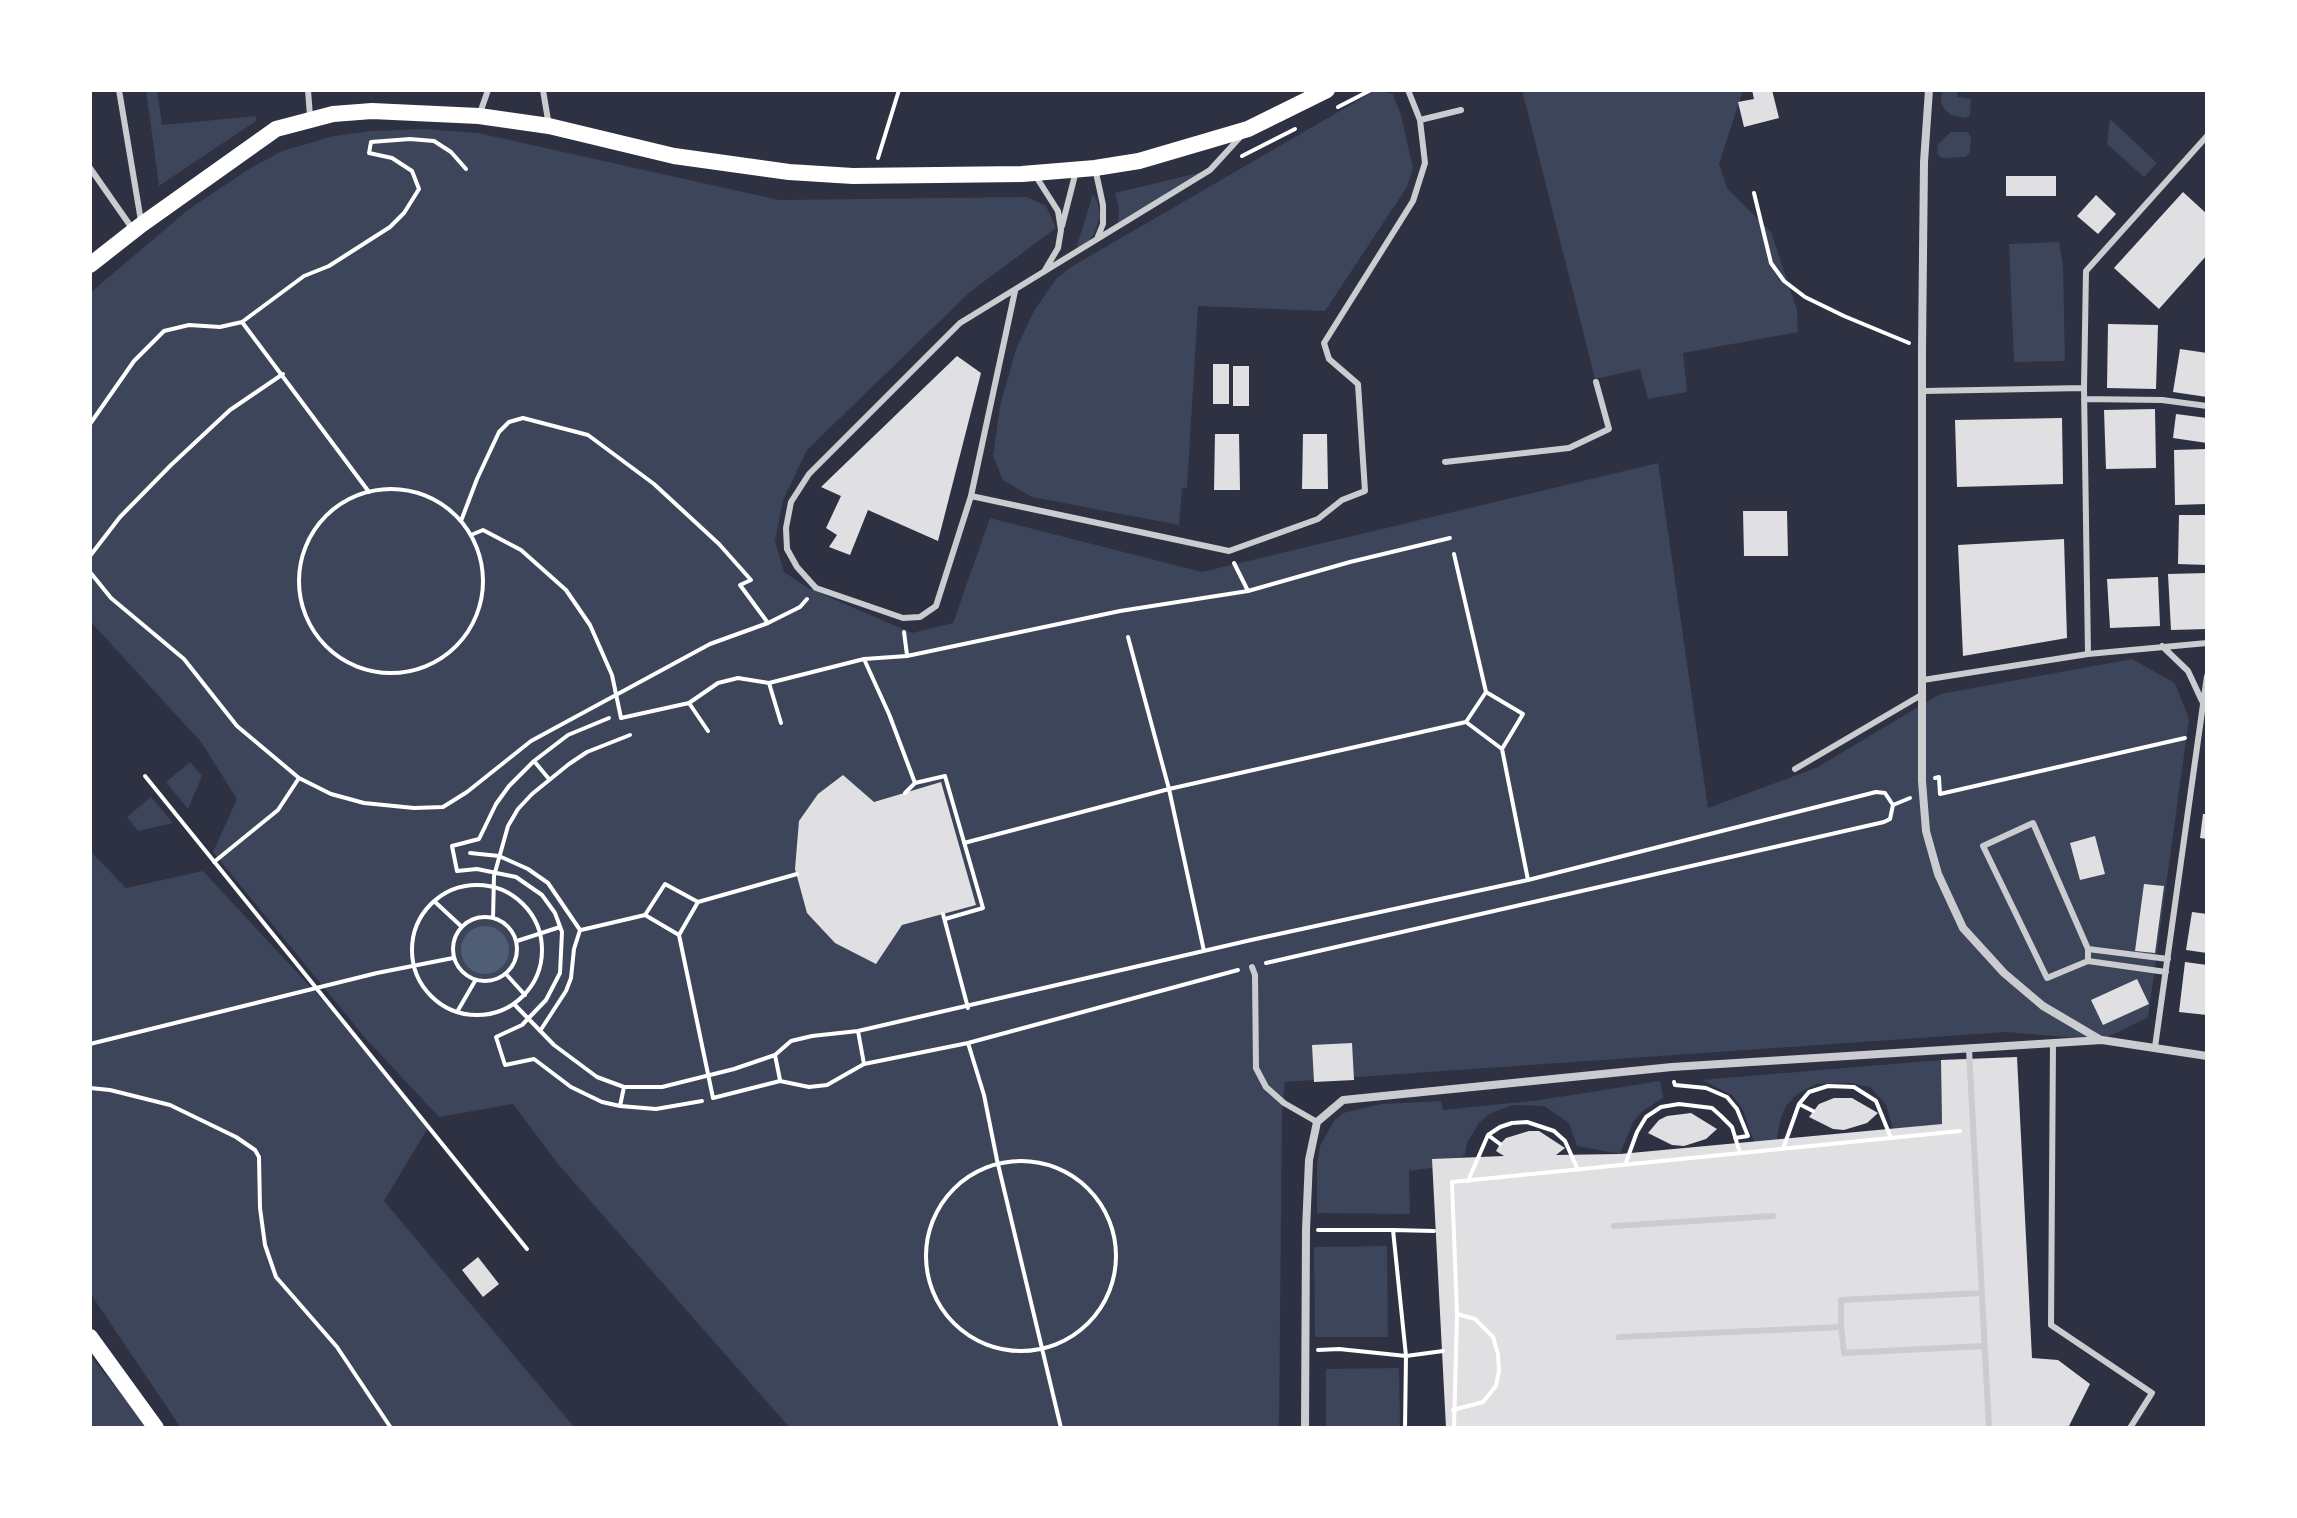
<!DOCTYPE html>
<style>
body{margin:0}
#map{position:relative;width:2297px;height:1518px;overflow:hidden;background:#2d3142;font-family:Signika,sans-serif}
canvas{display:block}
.frame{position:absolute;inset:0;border:92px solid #fff;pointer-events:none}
</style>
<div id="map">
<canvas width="2297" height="1518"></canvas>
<div class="frame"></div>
</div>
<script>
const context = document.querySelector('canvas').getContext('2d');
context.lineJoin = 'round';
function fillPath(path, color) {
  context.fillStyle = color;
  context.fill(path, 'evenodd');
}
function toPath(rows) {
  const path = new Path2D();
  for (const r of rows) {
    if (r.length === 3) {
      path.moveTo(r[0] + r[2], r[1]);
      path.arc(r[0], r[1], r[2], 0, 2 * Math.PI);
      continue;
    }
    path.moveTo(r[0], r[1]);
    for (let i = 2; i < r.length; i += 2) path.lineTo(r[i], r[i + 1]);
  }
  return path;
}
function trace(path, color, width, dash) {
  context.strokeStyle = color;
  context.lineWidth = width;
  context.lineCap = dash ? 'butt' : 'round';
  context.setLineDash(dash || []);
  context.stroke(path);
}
fillPath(toPath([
 [146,90,157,90,162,125,256,116,256,121,159,186],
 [1376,90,1393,94,1401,115,1413,168,1407,187,1325,311,1198,306,1187,488,1182,488,1179,525,1032,497,1003,480,993,456,1000,406,1016,349,1034,311,1056,279,1071,267],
 [1522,90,1743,90,1719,164,1727,188,1771,232,1797,310,1798,332,1683,353,1687,392,1648,399,1640,369,1595,379],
 [1942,90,1958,90,1957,97,1971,99,1970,115,1966,118,1951,115,1945,110,1941,103],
 [2110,119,2157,163,2144,177,2107,144],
 [425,129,478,133,779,200,1027,197,1046,206,1056,228,970,292,807,450,783,500,775,541,784,572,808,588,912,633,953,623,990,518,1202,572,1658,463,1708,808,1816,768,1940,694,2132,659,2175,683,2189,719,2148,1017,2102,1040,2006,1032,1285,1082,1282,1112,1279,1428,790,1428,558,1164,513,1104,439,1117,366,1039,213,852,237,799,201,742,90,621,90,293,189,209,249,169,282,151,334,136,372,131],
 [1951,132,1968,132,1971,138,1970,152,1966,157,1942,158,1937,154,1938,144],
 [1202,172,1118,224,1119,208,1115,193],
 [1093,194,1098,203,1100,218,1094,234,1087,243,1076,249],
 [2059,242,2063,266,2065,361,2014,362,2009,244],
 [190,762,202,776,188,809,166,782],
 [151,797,173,823,138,831,127,817],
 [90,851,126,888,203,871,332,1010,428,1128,384,1201,575,1428,181,1428,90,1293],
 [1941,1060,1942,1124,1893,1129,1886,1105,1870,1087,1850,1083,1816,1084,1796,1095,1786,1106,1780,1121,1777,1140,1754,1142,1743,1110,1732,1095,1702,1080],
 [1660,1081,1663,1098,1644,1110,1633,1122,1620,1154,1577,1146,1569,1123,1544,1106,1513,1105,1489,1114,1479,1123,1467,1143,1465,1155,1446,1166,1409,1171,1410,1214,1317,1213,1317,1164,1320,1146,1334,1121,1343,1113,1381,1104,1441,1101,1443,1110,1540,1100],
 [1387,1246,1388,1337,1315,1337,1314,1247],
 [90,1355,148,1428,90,1428],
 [1399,1368,1400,1428,1326,1428,1326,1369]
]), '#3c4559');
fillPath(toPath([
 [485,950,24]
]), '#4f5d75');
fillPath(toPath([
 [1752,90,1772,90,1779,118,1744,127,1738,102,1754,99],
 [2006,176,2056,176,2056,196,2006,196],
 [2183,192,2207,214,2207,255,2159,309,2114,268],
 [2096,195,2116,214,2098,234,2077,216],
 [2108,324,2158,325,2156,389,2107,388],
 [2180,349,2207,353,2207,397,2173,392],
 [957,356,981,373,938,541,868,510,850,555,829,547,837,535,826,528,841,496,821,487],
 [1213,364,1229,364,1229,404,1213,404],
 [1233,366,1249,366,1249,406,1233,406],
 [2155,409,2156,468,2106,469,2104,410],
 [2176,414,2207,418,2207,443,2173,438],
 [2062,418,2063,484,1957,487,1955,420],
 [1215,434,1239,434,1240,490,1214,490],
 [1303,434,1327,434,1328,489,1302,489],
 [2207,449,2207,504,2175,505,2174,450],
 [1743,511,1787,511,1788,556,1744,556],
 [2179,515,2207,515,2207,565,2178,564],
 [2064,539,2067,638,1963,656,1958,545],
 [2207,573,2207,629,2171,630,2168,574],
 [2158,577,2160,626,2110,628,2107,579],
 [843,775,874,802,941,782,976,905,902,925,876,964,835,943,807,913,795,869,799,821,818,794],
 [2203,814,2207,814,2207,839,2200,838],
 [2095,836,2105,874,2080,880,2070,843],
 [2144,884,2164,886,2155,953,2135,951],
 [2192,912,2207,914,2207,953,2186,950],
 [2185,962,2207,965,2207,1015,2179,1012],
 [2137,979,2149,1004,2103,1025,2091,1000],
 [1352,1043,1354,1080,1314,1082,1312,1045],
 [2017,1057,2032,1358,2058,1360,2090,1384,2068,1428,1446,1428,1432,1159,1504,1156,1496,1151,1500,1144,1506,1138,1529,1131,1539,1131,1565,1148,1556,1155,1620,1154,1942,1124,1941,1060],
 [1834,1098,1852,1098,1878,1113,1867,1123,1844,1130,1833,1129,1809,1117,1819,1104],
 [1691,1113,1717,1129,1706,1139,1684,1146,1672,1145,1648,1133,1659,1120,1667,1116],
 [478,1257,499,1284,483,1297,462,1270]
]), '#e0e0e3');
trace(toPath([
 [1338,107,1371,90],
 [1242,156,1295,129],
 [878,158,899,90],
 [1754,193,1771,263,1784,281,1805,297,1844,316,1909,343],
 [242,322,369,492],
 [90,424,134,361,164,331,189,325,220,327,242,322,304,276,329,266,390,227,404,213,419,189,412,171,392,158,369,153,371,142,410,139,434,141,451,152,466,169],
 [391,581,92],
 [461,521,477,479,499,432,509,422,523,418,588,435,654,484,719,544,751,580,740,585,768,623],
 [471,535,483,530,521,550,566,590,590,625,612,675,621,718,689,703,718,683,738,678,769,683,864,659,907,656,1120,611,1248,591,1234,563],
 [1454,554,1486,692,1523,714,1502,749],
 [90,556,120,517,171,465,230,410,283,374],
 [90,572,111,598,184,659,237,726,299,778,331,794,364,803,414,808,443,807,467,792,531,741,710,644,768,623,800,607,807,599],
 [1248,591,1350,562,1450,538],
 [904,632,907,655],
 [1128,637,1169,789,1204,951],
 [864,659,889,714,915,783,905,793],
 [769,683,781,723],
 [1486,692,1466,722,1502,749,1528,880],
 [689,703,708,731],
 [609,718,568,735,534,761,509,786,496,804,479,839,452,846,457,871,477,869,516,877,542,895,555,913,562,932,560,973,546,1000,522,1025,496,1037,505,1065,534,1059,571,1087,602,1102,620,1106,656,1109,702,1101],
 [534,761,549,779],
 [145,776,527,1249],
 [1935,778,1939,777,1940,794,2185,738],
 [915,783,945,776,983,908,945,919],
 [1893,805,1910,798],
 [964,843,1169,789,1466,722],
 [470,853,499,856,528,869,548,883,580,930],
 [214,862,278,810,299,778],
 [477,950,65],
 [434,901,462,927],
 [698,902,665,884,645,915,679,935,698,902,797,874],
 [943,914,968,1008],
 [485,949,32],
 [493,918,494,876,508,826,518,809,532,794,569,764,587,752,630,735],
 [581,930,645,915],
 [679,935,713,1098,780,1081,809,1087,827,1085,864,1064,968,1043,1238,970],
 [517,941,560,927],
 [506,974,525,995],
 [514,1004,554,1045,597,1077,624,1087,662,1087,734,1069,775,1055,791,1041,812,1036,858,1031,1251,940,1528,880,1876,792,1885,793,1893,805,1890,819,1884,822,1266,963],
 [457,1012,475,981],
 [540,1031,566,991,571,978,574,949,580,930],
 [858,1031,864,1064],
 [968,1043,984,1095,997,1160,1061,1428],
 [90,1044,377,973,453,958],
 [775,1055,780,1080],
 [1674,1082,1675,1085,1706,1088,1727,1097,1737,1109,1748,1136,1735,1138],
 [90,1088,110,1090,170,1105,236,1137,255,1150,259,1157,260,1208,265,1245,276,1277,337,1347,391,1428],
 [1799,1104,1813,1111],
 [620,1106,624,1087],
 [1488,1135,1500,1144],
 [1783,1149,1799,1104,1809,1092,1828,1086,1854,1087,1876,1101,1891,1138],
 [1021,1256,95],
 [1625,1165,1637,1132,1646,1117,1661,1107,1679,1104,1712,1108,1721,1116,1732,1127,1740,1153],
 [1468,1181,1488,1135,1500,1127,1512,1123,1527,1122,1554,1131,1565,1141,1578,1170],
 [1318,1230,1393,1230,1406,1356,1405,1428],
 [1393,1230,1434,1231],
 [1318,1350,1339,1349,1406,1356,1443,1351],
 [1453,1410,1483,1402,1496,1386,1499,1371,1498,1354,1493,1337,1475,1319,1457,1314],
 [1454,1428,1457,1314,1452,1182,1960,1131]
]), '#fff', 4);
trace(toPath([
 [119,90,141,221],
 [308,90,310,116],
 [543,90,549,126],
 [479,116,488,90],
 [1420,120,1461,110],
 [1243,134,1210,170,960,323,809,474,791,502,786,528,787,549,797,567,816,588,903,618,920,617,936,606,971,496,1229,551,1318,519,1342,500,1365,491,1358,384,1329,359,1324,343,1413,201,1425,163,1420,120,1408,90],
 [90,168,134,231],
 [1095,168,1103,205,1103,224,1097,239],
 [1035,175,1058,211,1061,230,1058,248,1045,270],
 [1062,226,1076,171],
 [1924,391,2084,388],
 [2084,399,2162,400,2207,406],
 [1445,462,1569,448,1609,429,1596,382],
 [971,496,1015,291],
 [2162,646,2188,671,2202,701],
 [2088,654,2084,388,2086,271,2207,136],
 [1923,680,2088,654,2207,643],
 [1795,769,1923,694],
 [2088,949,2168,959],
 [2088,961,2088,949,2033,823,1983,846,2047,978,2088,961,2166,972],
 [1252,967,1255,975,1256,1068,1266,1087,1284,1103,1317,1122],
 [2053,1043,2051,1325,2152,1393,2130,1428],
 [2155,1047,2207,676],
 [1969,1049,1989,1428],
 [1614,1226,1773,1216],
 [1981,1293,1841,1300,1841,1327,1844,1353,1984,1346],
 [1619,1337,1841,1327]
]), '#caccd0', 6);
trace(toPath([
 [1929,90,1924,162,1922,348,1922,781,1926,831,1938,874,1963,928,2004,973,2043,1006,2099,1039],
 [1305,1428,1306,1230,1309,1160,1317,1122,1343,1100,1672,1067,2102,1040,2207,1056]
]), '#caccd0', 8);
trace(toPath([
 [90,265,141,225,276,129,333,114,372,111,479,116,549,126,674,156,789,172,853,176,1022,174,1095,168,1139,161,1248,129,1327,90],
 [90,1337,156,1428]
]), '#fff', 16);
</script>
